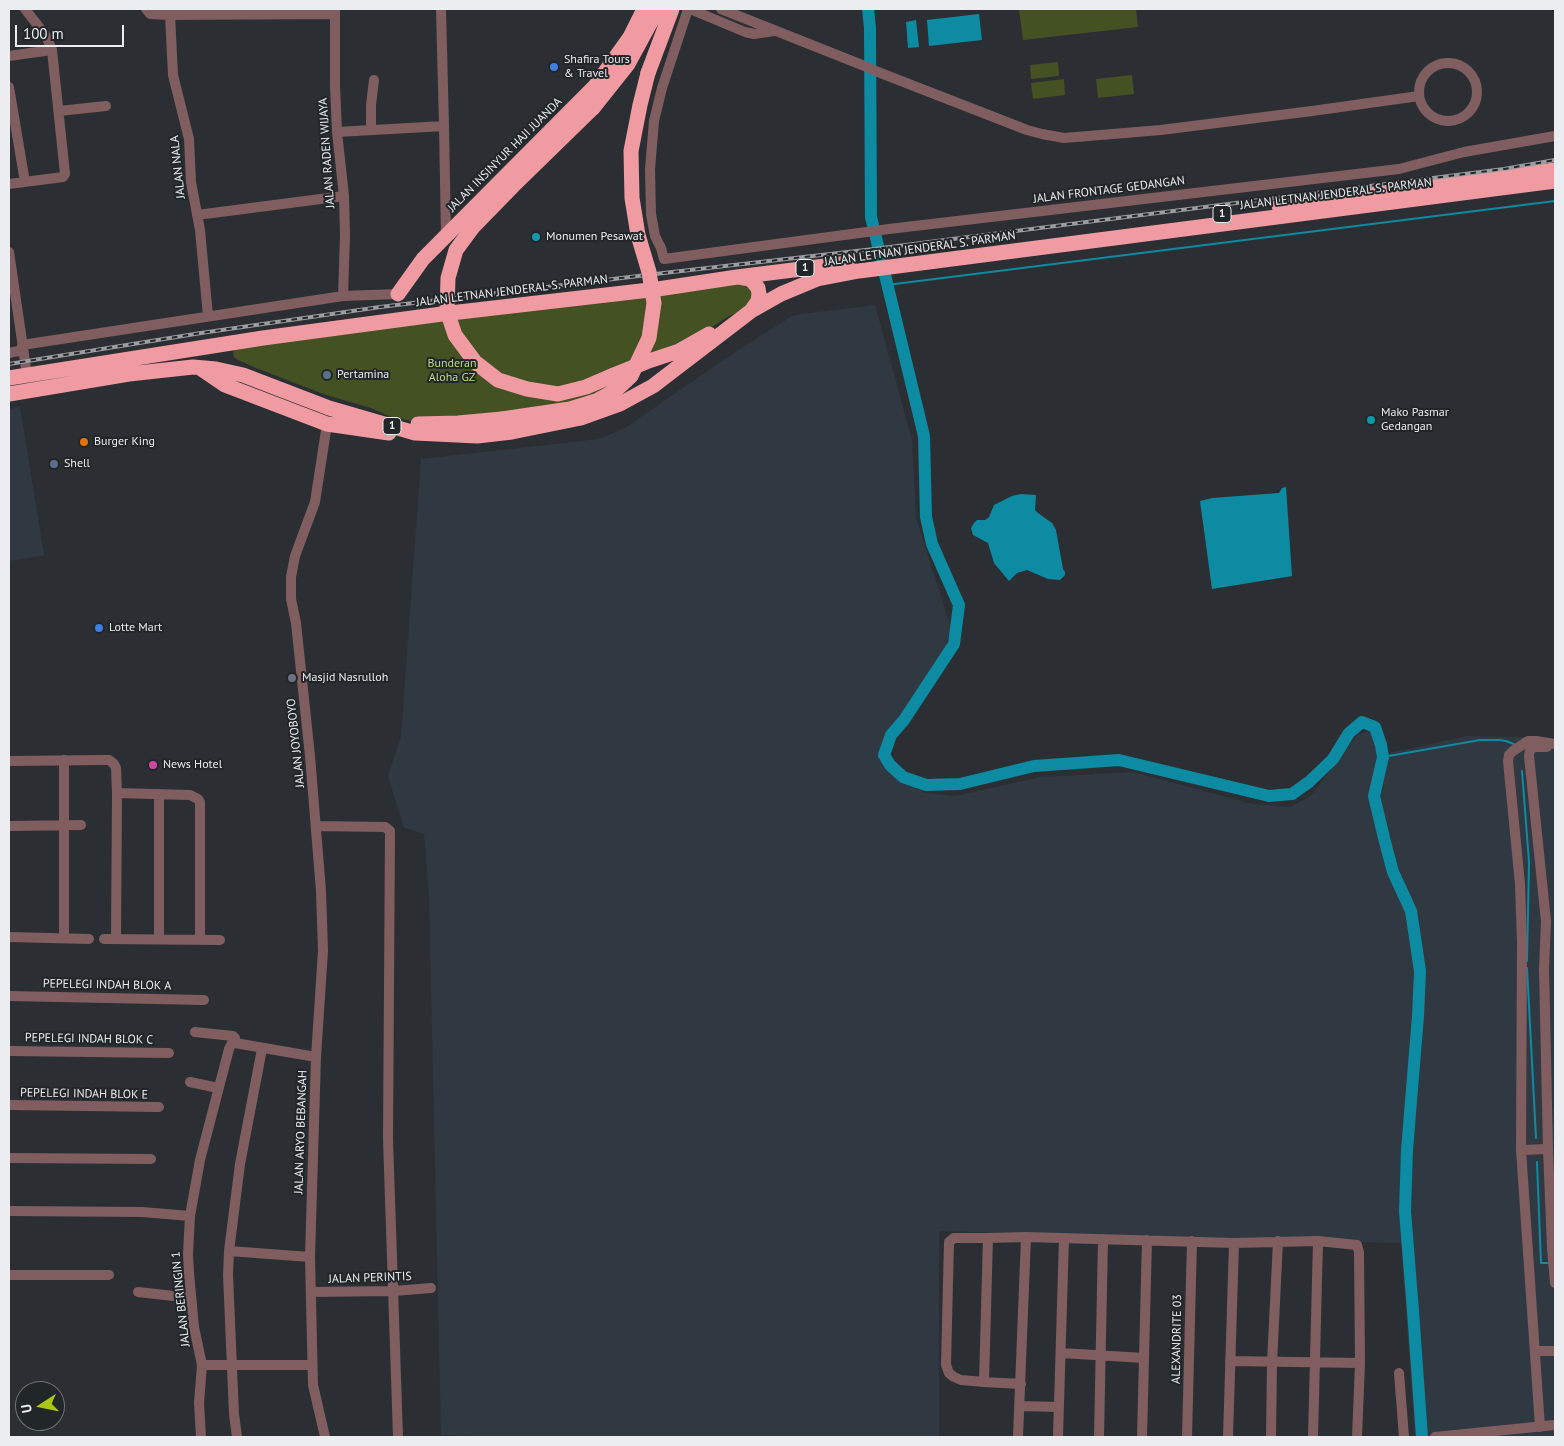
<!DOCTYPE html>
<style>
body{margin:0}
#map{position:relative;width:1564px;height:1446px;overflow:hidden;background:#2b2f33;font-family:"PT Sans",sans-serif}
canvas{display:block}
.frame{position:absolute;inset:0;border:10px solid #ebedf0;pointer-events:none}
.north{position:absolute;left:15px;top:1381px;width:50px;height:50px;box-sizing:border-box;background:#212629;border:1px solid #727679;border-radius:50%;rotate:259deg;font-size:14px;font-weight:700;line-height:20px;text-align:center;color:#ebedf0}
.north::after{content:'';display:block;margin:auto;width:18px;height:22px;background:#aac717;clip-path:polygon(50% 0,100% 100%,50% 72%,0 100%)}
.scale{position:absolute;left:15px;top:25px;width:109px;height:22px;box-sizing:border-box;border:2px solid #ebedf0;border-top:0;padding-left:6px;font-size:15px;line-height:18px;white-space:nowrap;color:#ebedf0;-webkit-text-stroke:4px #212629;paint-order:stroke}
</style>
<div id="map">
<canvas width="1564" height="1446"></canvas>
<div class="frame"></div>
<div class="north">U</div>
<div class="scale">100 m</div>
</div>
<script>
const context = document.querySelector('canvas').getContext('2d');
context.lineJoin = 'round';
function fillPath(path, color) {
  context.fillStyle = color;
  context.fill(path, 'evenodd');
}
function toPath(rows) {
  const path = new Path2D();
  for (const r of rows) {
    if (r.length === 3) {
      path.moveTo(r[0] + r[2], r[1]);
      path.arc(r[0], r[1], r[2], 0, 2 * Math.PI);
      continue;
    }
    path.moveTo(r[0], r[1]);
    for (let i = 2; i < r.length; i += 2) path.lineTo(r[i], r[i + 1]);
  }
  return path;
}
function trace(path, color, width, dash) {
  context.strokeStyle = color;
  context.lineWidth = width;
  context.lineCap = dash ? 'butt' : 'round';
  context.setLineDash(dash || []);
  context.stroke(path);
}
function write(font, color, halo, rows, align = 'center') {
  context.font = font + ' "PT Sans",sans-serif';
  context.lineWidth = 4;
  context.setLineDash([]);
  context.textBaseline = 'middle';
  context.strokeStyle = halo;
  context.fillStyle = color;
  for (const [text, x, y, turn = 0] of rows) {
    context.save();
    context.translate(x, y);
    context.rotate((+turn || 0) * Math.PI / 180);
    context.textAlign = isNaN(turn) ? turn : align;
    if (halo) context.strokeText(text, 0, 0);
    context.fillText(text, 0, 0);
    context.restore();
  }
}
fillPath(toPath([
 [875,305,912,440,916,518,951,628,943,654,895,726,885,755,889,772,925,793,955,796,1041,777,1133,772,1253,804,1290,807,1311,796,1357,735,1375,729,1380,755,1467,736,1521,737,1555,740,1555,1437,1415,1437,1401,1243,939,1231,939,1437,505,1437,441,1435,429,895,424,834,404,828,388,776,401,737,421,459,599,439,625,428,741,348,794,315],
 [20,407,44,555,9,561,9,409]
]), '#303941');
fillPath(toPath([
 [1019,9,1136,9,1138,27,1023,40],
 [1058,62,1059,76,1031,79,1030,65],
 [1132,75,1134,94,1098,98,1096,79],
 [1064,79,1065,95,1033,99,1031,83],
 [744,283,755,293,744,309,729,316,701,334,593,396,566,405,418,422,391,417,371,408,326,395,256,368,236,359,234,357,233,352,236,348,241,345]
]), '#445123');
fillPath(toPath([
 [979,14,982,40,929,46,927,20],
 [916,20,919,47,908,48,906,22],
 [1286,487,1292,576,1212,589,1200,501,1212,498,1279,493,1282,488],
 [1021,494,1036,495,1035,510,1038,513,1052,523,1056,530,1063,569,1065,572,1065,575,1060,580,1048,579,1027,570,1017,573,1009,581,994,563,988,543,973,535,971,528,974,523,977,520,985,520,989,517,994,505,1012,496]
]), '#0d8ba3');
trace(toPath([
 [887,285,1555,201],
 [1383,757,1480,740,1499,740,1506,741,1516,745],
 [1522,771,1529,862,1527,961],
 [1527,968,1536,1138],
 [1537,1162,1541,1263,1550,1263]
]), '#0d8ba3', 2);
trace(toPath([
 [868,9,870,28,871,217,924,436,926,517,932,544,959,605,954,644,904,720,891,735,884,755,890,765,903,777,926,785,960,784,1034,766,1119,760,1269,796,1292,794,1309,782,1333,759,1349,733,1362,722,1375,727,1381,745,1383,757,1374,796,1384,838,1393,872,1411,911,1420,971,1418,1016,1407,1150,1405,1211,1413,1311,1422,1437]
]), '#0d8ba3', 12);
trace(toPath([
 [146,9,150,14,170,15,335,14],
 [335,9,335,85,337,132,344,196,345,235,343,296],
 [441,9,444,126,446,236],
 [688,9,662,88,654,121,650,169,651,214,655,236,661,248,664,259,889,229,1399,169,1464,152,1555,136],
 [690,9,745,32,754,34,774,31],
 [721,9,862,65,878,72,1027,130,1042,134,1064,138,1161,130,1312,111,1419,96],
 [170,15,173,75,189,139,191,182,200,230,208,316],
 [9,56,52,50],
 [1448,92,29],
 [9,87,25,182],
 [59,111,106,106],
 [371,130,371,105,374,80],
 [337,132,444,126],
 [9,184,63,177,65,174,52,50,46,36,25,9],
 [197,215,344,196],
 [9,252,27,375],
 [22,345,343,296,398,294],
 [9,353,23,350],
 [1547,747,1534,747,1530,750,1529,756,1546,921,1544,969,1548,1149,1552,1248,1555,1283],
 [9,761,105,760,109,760,114,764,116,768,117,793,116,939],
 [117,793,190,795,198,799,200,802,200,939],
 [159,794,159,939],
 [9,826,81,825],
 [316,826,385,827,390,831,388,1139,398,1437],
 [9,937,89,939],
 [64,938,64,760],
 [104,939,220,940],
 [9,996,204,1000],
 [195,1032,233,1036,235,1038,235,1043],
 [9,1051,169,1053],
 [190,1082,218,1088],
 [9,1105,159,1107],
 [1521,1150,1548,1149],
 [9,1158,151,1159],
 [9,1211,142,1212,190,1216],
 [988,1238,1026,1237],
 [229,1251,310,1257],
 [9,1275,109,1275],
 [138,1292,191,1298],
 [311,1292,394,1291,431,1288],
 [1535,1351,1555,1351],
 [1061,1353,1144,1358],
 [1230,1361,1360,1363],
 [202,1365,312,1365],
 [1399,1373,1404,1437],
 [984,1382,988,1238,954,1238,949,1242,946,1365,949,1373,954,1377,961,1380,984,1382,1021,1384],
 [1020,1406,1059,1407],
 [1540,1427,1521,1150,1522,941,1520,884,1508,761,1509,755,1513,751,1528,741,1536,741,1555,744],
 [201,1437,199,1403,202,1365,194,1327,189,1273,188,1254,190,1216,200,1160,229,1049,232,1043,235,1043,316,1057],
 [237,1437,234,1414,228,1275,229,1251,240,1164,262,1049],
 [325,1437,313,1385,310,1257,316,1057,323,951,321,891,310,756,296,623,291,599,291,577,295,556,315,502,327,424],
 [1018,1437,1026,1237,1234,1243,1318,1241,1357,1245,1359,1252,1360,1363,1357,1437],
 [1058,1437,1064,1238],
 [1099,1437,1103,1239],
 [1142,1437,1147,1240],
 [1187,1437,1192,1241],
 [1228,1437,1234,1243],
 [1271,1437,1272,1363,1278,1241],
 [1313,1437,1318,1241],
 [1435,1437,1555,1425]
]), '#805e60', 10);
trace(toPath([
 [648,73,672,9],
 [593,108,628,64,658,9],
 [1279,206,1555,170],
 [739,277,750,279,754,283,758,288,759,294,758,301,751,311],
 [398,294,423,259,595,86,630,37,644,9],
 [200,368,225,385,327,424,389,433],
 [614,375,646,362,679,351,709,334],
 [9,378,263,338,442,314,658,289,737,277,849,263],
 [9,394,129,374,193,367,216,369,243,375,329,408,415,433,477,436,512,432,581,418,620,404,653,386,751,311,781,294,817,279,859,271,1555,181],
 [418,424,458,423,502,419]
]), '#f09ba2', 15);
const rail = toPath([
 [9,364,201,333,380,307,655,274,874,249,1504,169,1555,160]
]);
trace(rail, '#9b9da1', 4);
trace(rail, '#212629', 2, [5.5]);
trace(toPath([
 [593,108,513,186,473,227,456,250,448,278,447,311,455,335,475,362,498,380,527,389,558,394,586,387,614,375],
 [502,419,570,409,596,401,616,390,631,376,649,338,654,303,649,272,638,235,632,198,631,151,640,105,648,73]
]), '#f09ba2', 15);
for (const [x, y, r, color] of [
 [554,67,5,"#3f7fe0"],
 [536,237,5,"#0f9aa8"],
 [327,375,5,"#5c6f8a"],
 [1371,420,5,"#0f9aa8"],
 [84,442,5,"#e8710a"],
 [54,464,5,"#5c6f8a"],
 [99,628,5,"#3f7fe0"],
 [292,678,5,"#6b7280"],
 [153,765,5,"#d1479c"]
]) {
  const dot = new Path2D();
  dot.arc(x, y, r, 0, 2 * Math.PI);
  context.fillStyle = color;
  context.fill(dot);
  trace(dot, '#212629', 2);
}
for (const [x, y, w] of [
 [1222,214,18],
 [805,268,18],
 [392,426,18]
]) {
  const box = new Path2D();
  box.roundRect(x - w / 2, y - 8.5, w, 17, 4);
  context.fillStyle = '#212629';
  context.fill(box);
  trace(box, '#ebedf0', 1);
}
write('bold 11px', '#ebedf0', null, [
 ["1",1222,214],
 ["1",805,268],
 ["1",392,426]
]);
write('12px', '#ebedf0', '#212629', [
 ["Shafira Tours",564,60],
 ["& Travel",564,74],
 ["Monumen Pesawat",546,237],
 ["Pertamina",337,375],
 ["Mako Pasmar",1381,413],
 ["Gedangan",1381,427],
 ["Burger King",94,442],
 ["Shell",64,464],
 ["Lotte Mart",109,628],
 ["Masjid Nasrulloh",302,678],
 ["News Hotel",163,765]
], 'left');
write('12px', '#ebedf0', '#212629', [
 ["JALAN RADEN WIJAYA",327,153,-94],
 ["JALAN INSINYUR HAJI JUANDA",505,155,-45],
 ["JALAN NALA",178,167,-96],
 ["JALAN FRONTAGE GEDANGAN",1109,190,-7],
 ["JALAN LETNAN JENDERAL S. PARMAN",1336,194,-7],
 ["JALAN LETNAN JENDERAL S. PARMAN",920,249,-8],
 ["JALAN LETNAN JENDERAL S. PARMAN",512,291,-7],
 ["JALAN JOYOBOYO",296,743,-96],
 ["PEPELEGI INDAH BLOK A",107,985,1],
 ["PEPELEGI INDAH BLOK C",89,1039,1],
 ["PEPELEGI INDAH BLOK E",84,1094,1],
 ["JALAN ARYO BEBANGAH",301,1132,-88],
 ["JALAN PERINTIS",370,1278,-2],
 ["JALAN BERINGIN 1",181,1299,-96],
 ["ALEXANDRITE 03",1177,1339,-89]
]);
write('12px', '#bedc77', '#212629', [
 ["Bunderan",452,364],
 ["Aloha GZ",452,378]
]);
</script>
